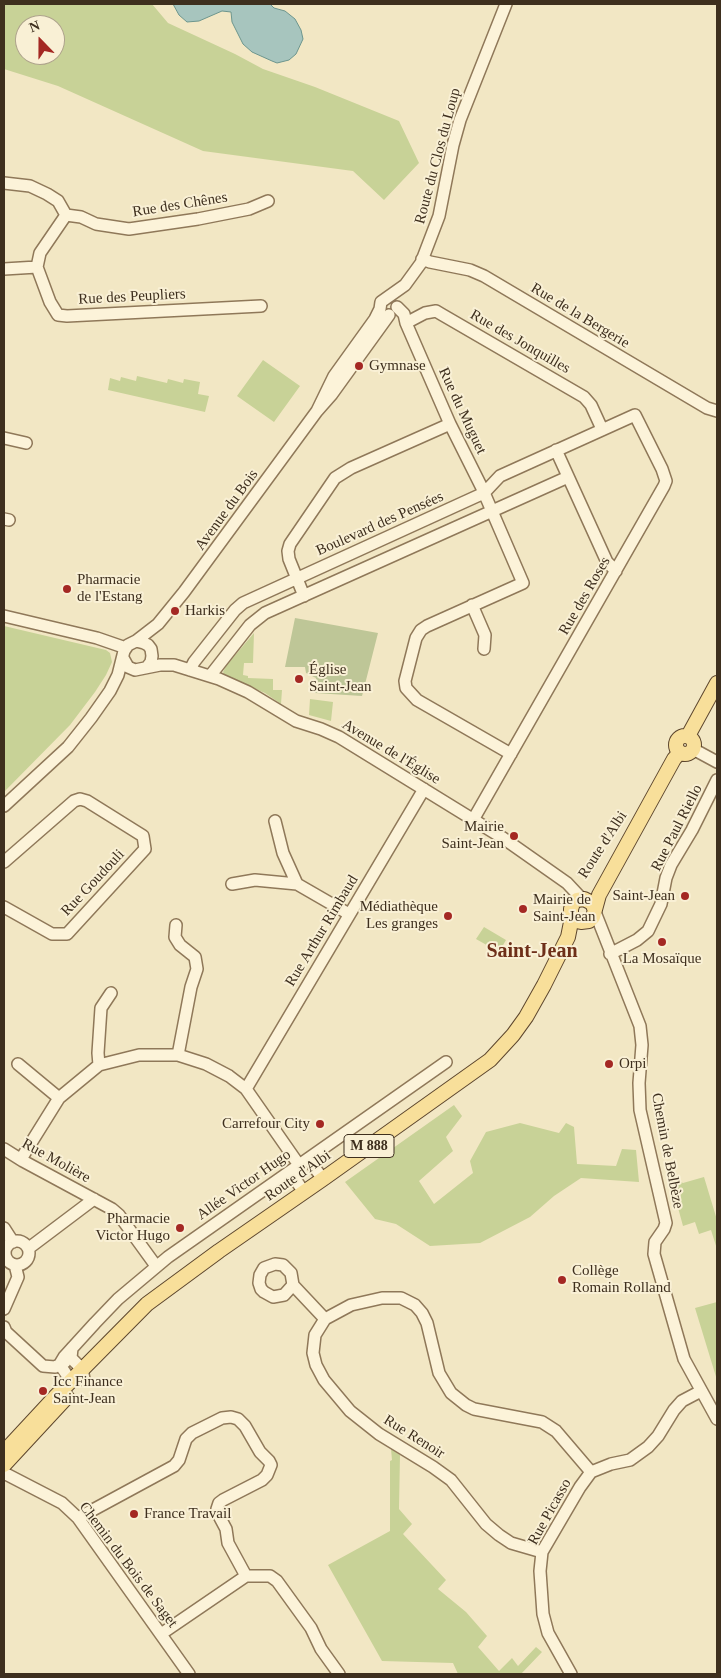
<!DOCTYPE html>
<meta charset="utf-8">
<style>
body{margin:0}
#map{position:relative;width:721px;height:1678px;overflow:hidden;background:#f2e7c4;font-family:"Times New Roman",serif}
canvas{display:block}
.frame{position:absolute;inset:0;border:5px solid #3e2f1e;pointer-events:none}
.north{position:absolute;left:15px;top:15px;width:50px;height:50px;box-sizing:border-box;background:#f9f0d5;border:1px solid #aea38c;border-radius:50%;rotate:338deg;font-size:14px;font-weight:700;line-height:20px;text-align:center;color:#3e2f1e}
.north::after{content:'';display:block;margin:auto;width:18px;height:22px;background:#a42823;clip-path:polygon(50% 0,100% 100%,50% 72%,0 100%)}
</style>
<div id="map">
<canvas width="721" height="1678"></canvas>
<div class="frame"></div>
<div class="north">N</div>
</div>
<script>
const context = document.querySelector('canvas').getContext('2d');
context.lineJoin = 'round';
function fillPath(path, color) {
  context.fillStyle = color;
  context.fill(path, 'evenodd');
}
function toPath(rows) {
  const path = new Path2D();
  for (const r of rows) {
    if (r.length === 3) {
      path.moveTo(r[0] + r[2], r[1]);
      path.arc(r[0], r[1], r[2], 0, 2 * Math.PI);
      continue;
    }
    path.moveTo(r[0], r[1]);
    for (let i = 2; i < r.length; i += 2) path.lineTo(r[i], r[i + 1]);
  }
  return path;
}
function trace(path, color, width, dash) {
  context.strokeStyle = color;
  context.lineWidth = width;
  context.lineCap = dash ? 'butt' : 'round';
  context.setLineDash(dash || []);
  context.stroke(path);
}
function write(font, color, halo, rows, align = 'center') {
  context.font = font + ' "Times New Roman",serif';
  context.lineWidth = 4;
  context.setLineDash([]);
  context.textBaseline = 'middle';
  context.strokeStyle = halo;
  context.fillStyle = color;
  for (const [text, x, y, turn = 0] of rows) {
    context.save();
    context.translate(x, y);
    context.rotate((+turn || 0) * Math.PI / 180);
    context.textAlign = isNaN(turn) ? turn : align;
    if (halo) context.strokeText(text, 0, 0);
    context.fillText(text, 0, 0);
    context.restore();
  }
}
fillPath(toPath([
 [4,4,152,4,168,23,235,54,263,69,315,87,399,121,419,163,384,200,353,171,203,151,58,86,4,69],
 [25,25,55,25,55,55,25,55],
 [263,360,300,386,274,422,237,396],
 [137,376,167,383,168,379,183,383,184,379,200,382,198,394,209,396,205,412,108,390,110,378,120,381,121,377,136,381],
 [4,626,106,650,110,653,112,662,106,675,95,692,70,725,4,792],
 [254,633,253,663,244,663,243,675,248,676,248,678,273,679,273,690,282,690,281,704,265,693,225,676,223,672,226,666],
 [310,699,333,702,331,721,309,715],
 [484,927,506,940,499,952,476,939],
 [454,1105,462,1116,446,1137,453,1151,419,1181,434,1204,473,1173,470,1161,486,1132,520,1123,559,1133,566,1123,574,1127,577,1164,616,1166,622,1149,636,1150,639,1182,581,1178,554,1196,530,1217,480,1243,430,1246,396,1224,375,1219,345,1182],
 [704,1177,717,1220,717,1249,711,1230,699,1234,695,1222,683,1226,671,1182,677,1180,683,1183],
 [717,1302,717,1380,695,1308],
 [391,1449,400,1455,399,1509,412,1524,403,1534,446,1580,438,1589,466,1612,487,1636,478,1647,499,1671,512,1658,518,1666,536,1647,542,1652,521,1674,458,1674,453,1663,382,1661,328,1565,390,1531,390,1461,392,1460]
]), '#c8d297');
fillPath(toPath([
 [295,618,378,633,362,696,315,693,316,678,306,673,305,667,285,667]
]), '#bec697');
const water = toPath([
 [173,4,270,4,274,8,285,11,295,19,301,30,303,39,296,54,289,60,277,63,272,61,252,52,243,44,232,22,231,12,222,11,199,21,187,22,179,15,173,4]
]);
fillPath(water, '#a7c5be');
trace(water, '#6c958d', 1);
const minor = toPath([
 [4,183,30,186,47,194,58,201,66,215],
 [422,259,430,262,470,270,484,276,707,408,717,411],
 [37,267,40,253,66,215,81,217,96,224,129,229,198,219,249,209,268,201],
 [37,267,50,302,58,315,67,316,261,306],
 [4,269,37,267],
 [397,307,404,314,406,323,450,424,482,488,523,583,427,626,421,630,416,638,405,681,406,688,417,700,511,754],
 [406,323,425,313,436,311,441,314,584,397,591,405,602,429],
 [317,411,334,376,375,319,380,309,381,302,405,285,421,263,439,216,453,145,460,120,506,4],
 [4,438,26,443],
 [556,450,607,562,616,571],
 [4,519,9,520],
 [304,596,289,559,288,551,290,544,335,478,351,468,450,424],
 [472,605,485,635,484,649],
 [4,616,97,638,126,648],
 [136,641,158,624,184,592,317,411,332,394,389,315],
 [123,658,128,667,135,670,160,665,174,665,219,679,248,692,296,721,321,729,339,737,503,838,567,883,582,899],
 [190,670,194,662,235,610,243,603,484,493,500,476,635,415,662,469,666,481,664,486,473,820],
 [210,676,250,625,265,613,568,477],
 [693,749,717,762],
 [4,806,68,747,91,718,110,691,118,675,124,651,128,645,136,641,144,643,148,645,151,649,152,656,151,662,147,667],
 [275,821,283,853,297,884],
 [4,862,74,801,80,799,87,801,143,836,145,849,67,934,52,934,4,907],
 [232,884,255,880,297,884,349,914],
 [595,912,640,1026,642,1045,639,1083,640,1110,666,1223,664,1229,655,1242,654,1254,684,1359,717,1419],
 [176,925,175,937,180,945,195,957,197,969,191,987,178,1055],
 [610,954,637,940,648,931,661,904,666,878,671,865,692,830,717,780],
 [18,1064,59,1098],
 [99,1065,98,1053,101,1008,111,993],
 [246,1089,424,789],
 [4,1149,23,1161,112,1209,119,1215,156,1266],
 [21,1159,59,1098,99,1065,139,1055,178,1055,206,1064,229,1076,246,1089,299,1165],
 [308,1159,323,1179],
 [290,1172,304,1192],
 [4,1228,13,1242],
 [17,1253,12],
 [29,1248,94,1199],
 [293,1285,284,1295,273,1297,264,1292,261,1289,259,1283,260,1275,264,1268,275,1264,283,1265,291,1273,293,1285,325,1319,351,1305,382,1298,401,1298,415,1305,422,1313,427,1323,439,1373,451,1393,466,1405,474,1409,542,1422,556,1431,591,1472],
 [4,1309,18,1277,15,1265],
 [325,1319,315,1335,313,1353,316,1365,324,1380,350,1411,379,1434,433,1467,451,1480,486,1524,499,1535,511,1543,542,1552],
 [4,1327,6,1332,43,1366,55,1367,65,1362],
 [72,1348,71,1358,82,1369,84,1379,71,1381,60,1365,61,1362,64,1357,95,1323,118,1299,168,1257,446,1062],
 [4,1473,62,1503,78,1518,189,1674],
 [78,1518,174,1466,179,1460,186,1439,192,1433,222,1418,231,1417,238,1419,245,1426,260,1452,269,1461,271,1465,267,1475,262,1480,223,1500,219,1503,217,1509,218,1514,226,1529,228,1543,246,1576],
 [161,1634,246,1576,270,1576,277,1581,311,1628,321,1649,339,1674],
 [571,1674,548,1633,543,1614,540,1571,542,1552,580,1487,591,1472,611,1464,630,1460,648,1447,658,1436,674,1410,682,1401,701,1391]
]);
const major = toPath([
 [685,745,9],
 [688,736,717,683],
 [571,915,576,921,581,922,589,921,593,917,599,895,674,759,680,752],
 [4,1452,55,1397,147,1304,219,1251,323,1179,490,1060,513,1035,526,1017,544,985,568,937,571,922,571,909,573,903,577,900,584,899,592,903,594,908],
 [4,1465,67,1397]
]);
trace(minor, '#8f7859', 14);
trace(major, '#5d462d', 16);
trace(minor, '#fcf3d9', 11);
trace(major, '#f8df9a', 14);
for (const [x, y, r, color] of [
 [359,366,5,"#a42823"],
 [67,589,5,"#a42823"],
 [175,611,5,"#a42823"],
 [299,679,5,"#a42823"],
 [514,836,5,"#a42823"],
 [685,896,5,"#a42823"],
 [523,909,5,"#a42823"],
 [448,916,5,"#a42823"],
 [662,942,5,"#a42823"],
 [609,1064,5,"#a42823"],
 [320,1124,5,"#a42823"],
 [180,1228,5,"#a42823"],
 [562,1280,5,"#a42823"],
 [43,1391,5,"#a42823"],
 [134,1514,5,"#a42823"]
]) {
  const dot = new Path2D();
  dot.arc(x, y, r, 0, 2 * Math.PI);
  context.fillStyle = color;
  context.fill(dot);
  trace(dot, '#f9f0d5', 2);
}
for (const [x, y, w] of [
 [369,1146,50]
]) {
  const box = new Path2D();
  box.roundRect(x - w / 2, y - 11.5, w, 23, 4);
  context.fillStyle = '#f9f0d5';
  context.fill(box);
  trace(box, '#3e2f1e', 1);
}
write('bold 14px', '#3e2f1e', null, [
 ["M 888",369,1146]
]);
write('15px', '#3e2f1e', '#f9f0d5', [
 ["Route du Clos du Loup",438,156,-75],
 ["Rue des Chênes",180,205,-9],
 ["Rue des Peupliers",132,297,-3],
 ["Rue de la Bergerie",580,316,31],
 ["Rue des Jonquilles",520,342,30],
 ["Rue du Muguet",462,411,65],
 ["Avenue du Bois",227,510,-54],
 ["Boulevard des Pensées",380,524,-24],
 ["Rue des Roses",585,596,-60],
 ["Avenue de l'Église",391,752,31],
 ["Rue Paul Riello",677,828,-63],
 ["Route d'Albi",603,845,-57],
 ["Rue Goudouli",93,883,-47],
 ["Rue Arthur Rimbaud",322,931,-59],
 ["Chemin de Belbèze",667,1151,79],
 ["Rue Molière",56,1161,29],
 ["Route d'Albi",298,1176,-35],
 ["Allée Victor Hugo",244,1185,-35],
 ["Rue Renoir",414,1437,32],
 ["Rue Picasso",550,1512,-61],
 ["Chemin du Bois de Saget",128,1565,53]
]);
write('15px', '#3e2f1e', '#f9f0d5', [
 ["Gymnase",369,366],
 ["Pharmacie",77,580],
 ["de l'Estang",77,597],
 ["Harkis",185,611],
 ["Église",309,670],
 ["Saint-Jean",309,687],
 ["Mairie",504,827,"right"],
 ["Saint-Jean",504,844,"right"],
 ["Saint-Jean",675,896,"right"],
 ["Mairie de",533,900],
 ["Saint-Jean",533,917],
 ["Médiathèque",438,907,"right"],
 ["Les granges",438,924,"right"],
 ["La Mosaïque",662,959,"center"],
 ["Orpi",619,1064],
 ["Carrefour City",310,1124,"right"],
 ["Pharmacie",170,1219,"right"],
 ["Victor Hugo",170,1236,"right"],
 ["Collège",572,1271],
 ["Romain Rolland",572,1288],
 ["Icc Finance",53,1382],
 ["Saint-Jean",53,1399],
 ["France Travail",144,1514]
], 'left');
write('bold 20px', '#6e2f19', '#f9f0d5', [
 ["Saint-Jean",532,952]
]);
</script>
